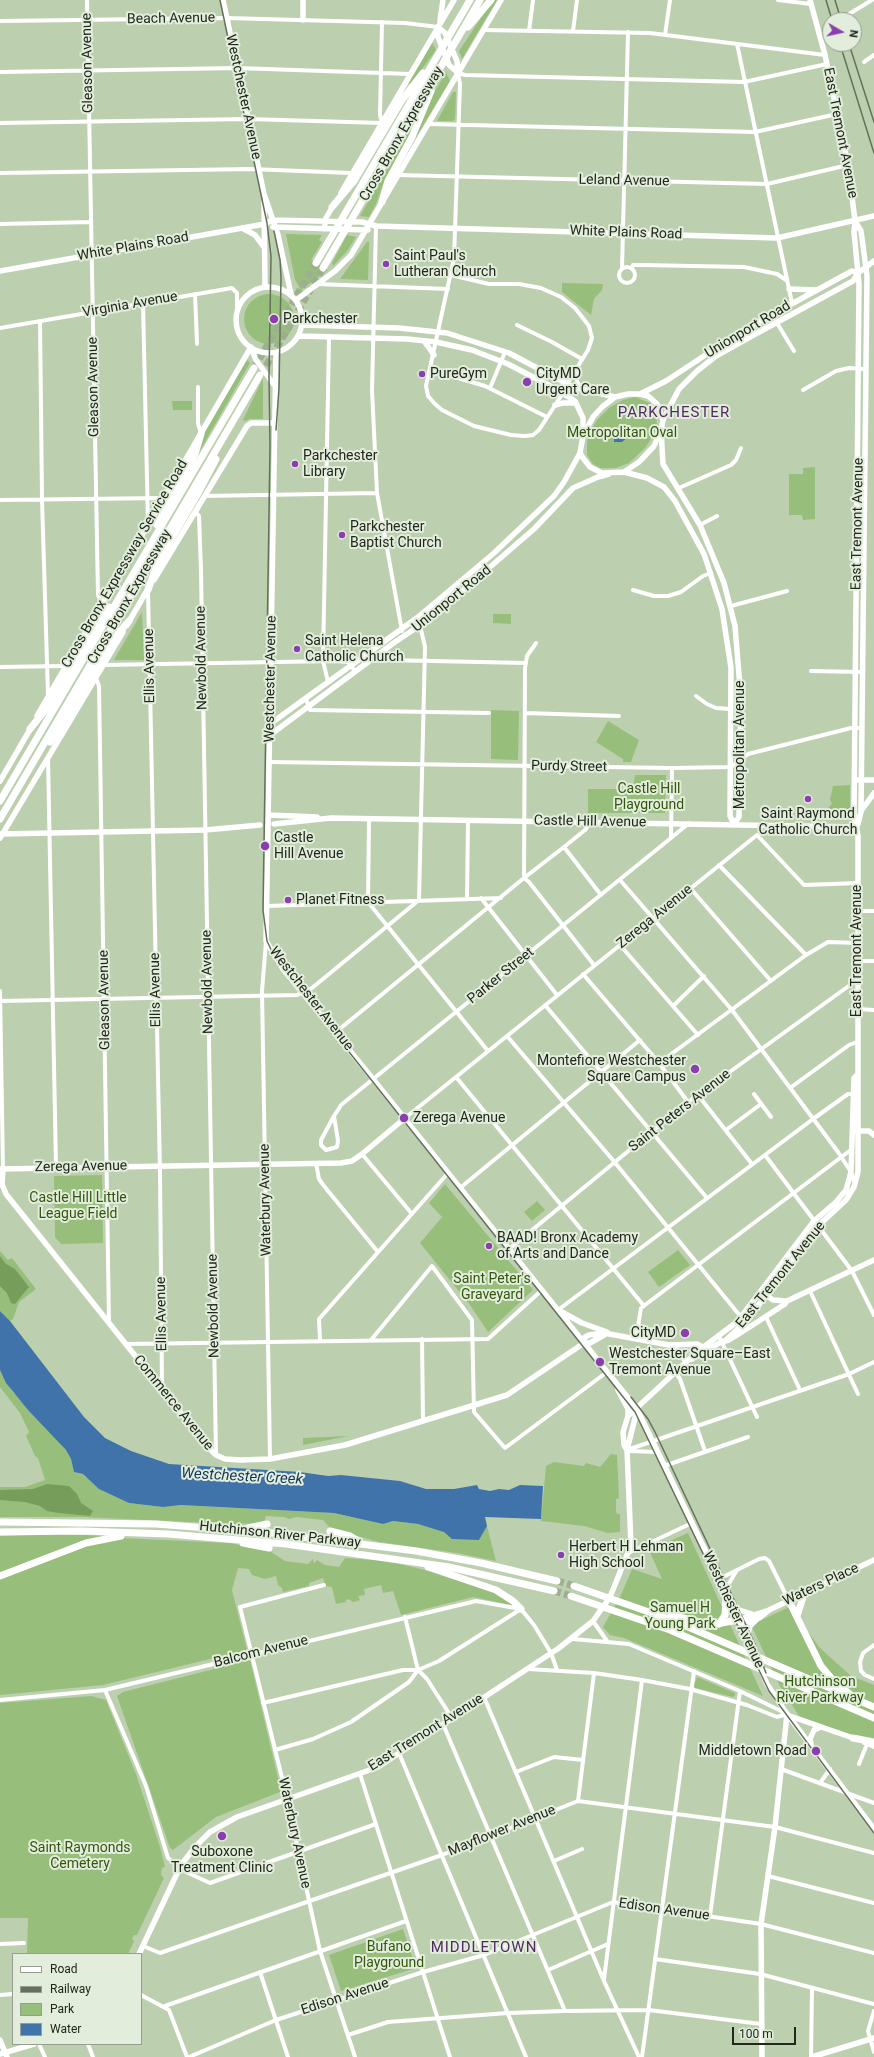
<!DOCTYPE html>
<meta charset="utf-8">
<style>
body{margin:0}
#map{position:relative;width:874px;height:2057px;overflow:hidden;background:#bcd0af;font-family:Roboto,sans-serif}
canvas{display:block}
.legend{position:absolute;left:12px;top:1953px;width:130px;height:92px;box-sizing:border-box;background:#e3eddc;border:1px solid #959e8f;margin:0;padding:5px 7px;list-style:none;font-size:12px;color:#20281b}
.legend li{display:flex;align-items:center;gap:8px;height:20px}
.legend b{width:20px;border:1px solid #959e8f}
.north{position:absolute;left:822px;top:12px;width:40px;height:40px;box-sizing:border-box;background:#e3eddc;border:1px solid #959e8f;border-radius:50%;rotate:99deg;font-size:11px;font-weight:700;line-height:16px;text-align:center;color:#20281b}
.north::after{content:'';display:block;margin:auto;width:14px;height:18px;background:#8b3eaf;clip-path:polygon(50% 0,100% 100%,50% 72%,0 100%)}
.scale{position:absolute;left:732px;top:2027px;width:64px;height:18px;box-sizing:border-box;border:2px solid #20281b;border-top:0;padding-left:5px;font-size:12px;line-height:14px;white-space:nowrap;color:#20281b;-webkit-text-stroke:3px #e3eddc;paint-order:stroke}
</style>
<div id="map">
<canvas width="874" height="2057"></canvas>
<ul class="legend">
<li><b style="height:5px;background:#fff"></b>Road</li>
<li><b style="height:5px;background:#64715b"></b>Railway</li>
<li><b style="height:11px;background:#97bf7b"></b>Park</li>
<li><b style="height:11px;background:#4173ab"></b>Water</li>
</ul>
<div class="north">N</div>
<div class="scale">100 m</div>
</div>
<script>
const context = document.querySelector('canvas').getContext('2d');
context.lineJoin = 'round';
function fillPath(path, color) {
  context.fillStyle = color;
  context.fill(path, 'evenodd');
}
function toPath(rows) {
  const path = new Path2D();
  for (const r of rows) {
    if (r.length === 3) {
      path.moveTo(r[0] + r[2], r[1]);
      path.arc(r[0], r[1], r[2], 0, 2 * Math.PI);
      continue;
    }
    path.moveTo(r[0], r[1]);
    for (let i = 2; i < r.length; i += 2) path.lineTo(r[i], r[i + 1]);
  }
  return path;
}
function trace(path, color, width, dash) {
  context.strokeStyle = color;
  context.lineWidth = width;
  context.lineCap = dash ? 'butt' : 'round';
  context.setLineDash(dash || []);
  context.stroke(path);
}
function write(font, color, halo, rows, align = 'center') {
  context.font = font + ' Roboto,sans-serif';
  context.lineWidth = 4;
  context.setLineDash([]);
  context.textBaseline = 'middle';
  context.strokeStyle = halo;
  context.fillStyle = color;
  for (const [text, x, y, turn = 0] of rows) {
    context.save();
    context.translate(x, y);
    context.rotate((+turn || 0) * Math.PI / 180);
    context.textAlign = isNaN(turn) ? turn : align;
    if (halo) context.strokeText(text, 0, 0);
    context.fillText(text, 0, 0);
    context.restore();
  }
}
fillPath(toPath([
 [493,0,497,0,462,59,459,51],
 [432,42,436,50,411,84,408,83],
 [446,72,450,81,413,142,434,93],
 [453,92,456,92,455,119,453,121,437,121],
 [418,115,413,131,385,179,376,204,369,217,360,216],
 [286,234,322,235,319,240,322,242,311,260,328,270,301,290,295,280],
 [347,235,356,237,347,251,333,266,332,263],
 [367,242,369,242,368,280,340,279],
 [562,283,603,284,602,290,594,299,591,315,562,292],
 [269,319,25],
 [247,360,250,363,198,454,206,429],
 [263,378,263,419,250,419,245,421,243,420],
 [635,397,650,403,655,409,657,425,654,433,646,447,629,463,616,468,600,468,593,464,587,455,587,441,591,430,597,420,609,408,623,400],
 [172,401,192,401,192,410,173,410],
 [815,467,815,519,803,520,802,515,789,515,789,474,803,474,803,468],
 [142,612,144,660,114,660,115,658],
 [493,614,511,614,511,624,493,623],
 [491,710,519,711,518,760,491,759],
 [608,721,639,740,631,762,623,762,623,759,596,742],
 [635,775,666,775,665,813,588,813,588,789,633,789],
 [850,785,850,817,825,817,828,808,832,804,830,800,833,786],
 [102,1175,103,1243,61,1244,55,1237,54,1176],
 [445,1184,533,1290,488,1332,470,1305,420,1243,442,1217,429,1203],
 [537,1201,545,1210,532,1221,524,1212],
 [678,1250,690,1265,659,1287,648,1272],
 [0,1251,8,1260,12,1258,36,1289,19,1302,13,1319,10,1321,0,1311],
 [0,1370,11,1390,66,1450,71,1459,74,1472,83,1474,100,1489,129,1503,163,1507,181,1505,334,1513,383,1524,393,1521,418,1524,479,1540,487,1526,496,1561,457,1553,379,1542,335,1530,330,1528,323,1520,296,1517,289,1519,284,1517,266,1516,264,1523,232,1524,82,1517,0,1517,0,1487,25,1487,45,1480,38,1458,35,1456,26,1436,29,1432,20,1413,0,1387],
 [349,1436,303,1445,303,1438],
 [611,1454,617,1455,619,1498,616,1499,616,1511,617,1514,620,1514,620,1532,608,1533,584,1526,541,1521,546,1466,554,1462,584,1466,586,1463,600,1467],
 [688,1533,763,1696,624,1638,610,1635,603,1627,621,1595,632,1569,662,1579,649,1550],
 [59,1534,108,1536,0,1574,0,1536],
 [121,1538,229,1543,268,1550,285,1561,308,1564,313,1559,314,1564,317,1560,325,1565,339,1567,345,1558,388,1561,457,1578,491,1590,515,1606,473,1597,401,1615,393,1591,383,1593,381,1585,364,1589,365,1595,358,1596,360,1600,353,1602,349,1599,346,1600,346,1602,336,1604,332,1587,325,1586,323,1578,309,1583,309,1586,283,1592,282,1588,278,1585,276,1576,265,1579,252,1575,249,1569,238,1568,232,1590,247,1650,103,1685,0,1695,0,1578,86,1545],
 [789,1607,820,1648,851,1676,874,1685,874,1744,799,1716,780,1686,751,1625],
 [250,1660,280,1786,280,1792,216,1817,173,1850,170,1848,117,1696,123,1692],
 [697,1677,735,1693,735,1695,733,1697,695,1688,694,1685],
 [91,1696,106,1700,136,1774,160,1847,165,1867,162,1868,161,1875,164,1878,137,1935,134,1935,132,1939,134,1941,128,1954,27,1954,28,1918,0,1918,0,1703],
 [403,1929,416,1968,341,1991,329,1955]
]), '#97bf7b');
fillPath(toPath([
 [0,1256,6,1264,15,1269,29,1287,15,1304,11,1303,7,1293,0,1286],
 [47,1484,69,1486,77,1494,81,1503,93,1511,90,1516,59,1513,47,1511,40,1506,25,1502,0,1500,0,1490,33,1489]
]), '#769d5a');
fillPath(toPath([
 [623,428,628,430,628,437,622,442,614,442,614,435],
 [0,1311,10,1321,84,1417,105,1438,131,1451,169,1464,300,1472,328,1476,341,1475,400,1481,426,1489,454,1489,477,1485,479,1489,490,1491,499,1489,509,1490,520,1485,543,1486,541,1519,485,1517,487,1526,479,1540,452,1539,444,1532,418,1524,393,1521,383,1524,334,1513,181,1505,163,1507,129,1503,99,1489,83,1474,74,1472,71,1459,66,1450,28,1410,6,1383,0,1370]
]), '#4173ab');
trace(toPath([
 [254,368,316,263],
 [261,375,323,268],
 [557,1581,574,1586],
 [554,1591,571,1596]
]), '#9dae91', 7, [7, 3.5]);
trace(toPath([
 [87,0,98,595,102,604],
 [778,0,811,4],
 [849,14,872,0],
 [0,21,227,18,405,23,438,27],
 [483,30,650,33,825,55],
 [529,31,533,0],
 [573,31,577,0],
 [665,35,670,0],
 [737,44,792,303],
 [864,62,874,55],
 [0,72,237,68,410,74],
 [458,73,460,84,454,258,426,386,428,396,434,403,442,410,474,426,511,435,525,436,533,435,539,430,563,393],
 [458,73,465,75,744,82,827,64],
 [0,123,248,119,382,123,380,115,382,22],
 [428,124,755,132,837,114],
 [0,173,250,169,352,173],
 [398,175,767,184,848,165],
 [0,224,91,222],
 [376,226,372,390,377,493,402,631],
 [627,275,8],
 [632,268,633,265,643,265,744,267,777,274,786,280],
 [622,269,628,32],
 [451,275,489,284,519,284,541,288,561,297,575,308,589,326,592,338,588,350,567,384],
 [318,284,448,289],
 [195,294,197,344],
 [143,303,148,524],
 [40,321,42,499,48,696],
 [777,323,794,351],
 [517,325,552,342,582,359],
 [0,328,232,288,237,293,237,314],
 [431,370,485,386,547,417],
 [577,370,577,382,582,389],
 [198,387,198,423,201,434],
 [490,388,505,352],
 [803,390,836,371,849,368,865,369],
 [679,488,731,465,736,460,741,448],
 [204,496,377,493],
 [0,500,164,498],
 [195,511,199,516,201,571,216,1455],
 [700,525,717,516],
 [148,590,160,1172,162,1390],
 [633,590,654,596,668,596,681,592,703,576,711,573],
 [731,606,787,591],
 [372,651,380,660,385,660,526,663],
 [103,665,335,661,348,662,355,671],
 [0,667,66,666],
 [811,671,863,672],
 [96,678,99,686,109,1322],
 [328,682,323,661,329,337],
 [696,696,707,704,716,708,731,709],
 [306,699,310,710,489,713],
 [525,713,619,716],
 [48,758,56,1167],
 [269,762,672,768,731,767,748,754,851,728,862,728],
 [369,819,368,902,488,1051],
 [757,835,804,885,858,883],
 [671,838,689,823],
 [564,847,601,895],
 [719,865,806,955],
 [524,878,525,668,527,656,536,643],
 [524,878,529,882,594,965],
 [620,880,732,1010,838,1152,851,1172,854,1182],
 [691,889,771,981],
 [481,898,557,995],
 [467,899,468,820],
 [267,906,501,898],
 [858,911,874,911],
 [266,942,262,991,270,1459],
 [620,945,698,1035],
 [858,961,874,961],
 [583,974,659,1063,688,1102],
 [0,991,3,1169],
 [0,1001,297,995,312,988,419,900,425,647,418,617],
 [545,1005,707,1198],
 [673,1006,704,976],
 [857,1009,874,1010],
 [336,1032,524,878,564,847,585,830,591,822],
 [507,1036,612,1159,741,1317],
 [659,1063,806,955,828,942,858,943],
 [456,1077,644,1306],
 [790,1088,849,1045,857,1042],
 [754,1094,771,1117],
 [698,1095,752,1164],
 [334,1116,338,1141,337,1147,326,1150,321,1145,321,1140,334,1116,338,1110,341,1105,671,838,672,768],
 [405,1118,757,835],
 [726,1130,761,1104],
 [362,1154,412,1214],
 [765,1155,852,1271,874,1315],
 [316,1163,319,1179,324,1186,378,1252],
 [460,1188,640,1040],
 [509,1249,688,1102,857,980],
 [810,1291,858,1394],
 [558,1310,813,1119,848,1094,856,1094],
 [766,1317,800,1390],
 [719,1336,757,1417],
 [422,1339,423,1421],
 [636,1339,641,1308,852,1149],
 [320,1340,319,1319,448,1173],
 [371,1340,432,1266,472,1320,474,1412,505,1448,607,1372],
 [126,1344,488,1339,542,1290],
 [675,1372,680,1379,705,1451],
 [627,1450,849,1374,874,1362],
 [629,1451,658,1452],
 [664,1466,748,1437],
 [628,1553,692,1523],
 [719,1579,759,1559,765,1558,769,1561,789,1601],
 [324,1585,240,1607,285,1790,320,1951,355,2057],
 [725,1590,737,1570],
 [521,1609,534,1625,551,1653,557,1670],
 [405,1617,418,1670,427,1679,452,1718],
 [593,1621,607,1641],
 [573,1639,629,1644,740,1691,785,1713],
 [874,1645,863,1653,860,1662,861,1671,865,1675,874,1679],
 [528,1669,594,1673,642,1680,690,1689,747,1705,777,1717,787,1714],
 [105,1690,146,1786,168,1858,186,1872,210,1883,376,1824],
 [484,1697,604,1981,639,2057],
 [0,1700,105,1690,476,1601,521,1609],
 [263,1703,403,1670,418,1670],
 [443,1724,565,2011],
 [864,1743,874,1747],
 [275,1750,313,1739,351,1722,409,1682,418,1670,439,1661,521,1609],
 [399,1753,526,2057],
 [859,1764,867,1744],
 [781,1769,874,1803],
 [516,1772,554,1757,583,1760],
 [360,1774,450,2057],
 [820,1783,830,1769],
 [578,1801,594,1673],
 [554,1861,582,1849],
 [768,1876,874,1903],
 [710,1916,740,1691],
 [0,1944,24,1943],
 [143,1946,160,1953,442,1855,578,1801,775,1827,874,1853],
 [655,1959,760,1974,874,2004],
 [548,1970,608,1944],
 [260,1972,288,2057],
 [604,1979,642,1680],
 [0,1995,13,1994],
 [141,1995,169,2010,187,2057],
 [165,2006,406,1921],
 [874,2011,868,2031,874,2052],
 [348,2035,388,2022,508,2013,565,2011,649,2010,761,2024],
 [39,2044,45,2057],
 [88,2044,93,2057],
 [189,2057,276,2020,423,1972,484,1955,613,1902,761,1924,874,1953],
 [642,2057,694,1671],
 [811,2057,812,1988]
]), '#fff', 4);
trace(toPath([
 [223,0,264,194,278,235,291,294],
 [303,0,303,20],
 [440,21,443,0],
 [438,27,445,33,457,61,458,73],
 [438,29,438,37,449,65,458,73],
 [341,193,454,0],
 [264,202,265,287],
 [855,221,861,231,867,276,861,812,858,824],
 [273,227,368,230],
 [242,228,255,235,264,247],
 [324,229,326,218,334,204],
 [0,271,265,224,272,220,362,222,376,226,777,238,874,216],
 [269,320,33],
 [789,289,817,290],
 [296,300,335,271,351,255,501,0],
 [302,325,399,328,447,333,509,353,573,387,615,397],
 [299,336,407,339,436,342,472,350,508,364,556,389,575,401,583,418,583,436],
 [424,341,434,355],
 [251,348,256,360,275,386],
 [276,353,266,941,283,969,373,1079,637,1409,747,1637,767,1684,787,1714,874,1829],
 [628,394,640,394,648,396,657,404,663,420,661,430,654,446,639,462,624,472,602,473,590,467,583,458,580,453,583,436,593,417,602,407,615,397,628,394],
 [640,394,666,381,745,329,797,301,852,271,858,273],
 [555,405,563,403,576,403],
 [663,420,679,389,697,371,716,356,750,337,853,281,858,273,874,261],
 [661,430,663,464,700,525,724,583,735,626,741,699,739,817,734,824],
 [624,472,647,478,664,487,675,501,704,554,722,609,731,668,730,816,734,824],
 [154,580,247,426,251,423,274,423],
 [127,625,149,587],
 [37,716,251,347],
 [270,724,418,617,494,553,554,496,564,482,580,453],
 [270,735,395,642,431,618,534,529,573,488,598,477,609,474],
 [858,780,874,780],
 [0,781,32,726],
 [861,811,874,793],
 [269,815,317,817],
 [274,824,331,818,857,827],
 [0,834,205,830,260,825],
 [0,838,123,632],
 [855,1131,869,1131,874,1135],
 [0,1169,341,1163,352,1161,362,1154,405,1118],
 [3,1169,2,1184,6,1194,208,1447,216,1455,225,1459,241,1460,270,1459,345,1445,507,1395,584,1343],
 [763,1293,773,1300,787,1301],
 [560,1311,582,1323,607,1332],
 [725,1341,748,1319,818,1226,846,1200,854,1187,858,1172,858,836,854,814,859,284,854,232,855,221,848,165,825,55,810,0],
 [584,1343,585,1337,589,1335,604,1333,669,1345,697,1344,704,1348],
 [584,1343,590,1343,604,1335],
 [670,1345,679,1352,686,1362],
 [692,1359,721,1342,729,1340,745,1330,785,1304,787,1301,874,1260],
 [618,1390,628,1409,628,1416],
 [627,1450,624,1445,623,1432,628,1416,697,1352,738,1321,814,1221,836,1202,846,1190,851,1172,854,1078,857,1075],
 [733,1608,752,1614],
 [738,1620,767,1611],
 [740,1623,759,1618,769,1610,874,1560],
 [747,1637,750,1626,757,1619],
 [787,1715,853,1738],
 [811,1744,810,1739,814,1730,821,1727],
 [139,1954,181,1865,195,1847,210,1832,237,1817,378,1767,559,1648,593,1621,610,1597,631,1545,627,1450,637,1410],
 [0,2040,7,2057],
 [0,2054,34,2044],
 [762,2057,761,1924,775,1827,787,1714],
 [812,2057,874,2038]
]), '#fff', 5.5);
trace(toPath([
 [468,27,491,0],
 [382,202,388,181,412,137,431,91],
 [332,207,354,181,402,100,423,73],
 [316,263,470,0],
 [323,268,480,0],
 [157,525,195,454,201,434],
 [148,590,158,562,197,495,216,459],
 [30,729,46,709,89,637,109,607],
 [50,742,67,717,111,642,129,621],
 [0,801,254,368],
 [0,819,260,375],
 [0,1522,156,1524,272,1533,416,1551,481,1563,557,1581],
 [248,1528,267,1524],
 [330,1531,350,1536,360,1542],
 [0,1532,82,1531,168,1534,286,1544,449,1567,554,1591],
 [243,1543,269,1548],
 [428,1567,496,1590,513,1601,521,1609],
 [0,1576,86,1543,121,1536],
 [574,1586,672,1620,874,1707],
 [571,1596,670,1630,874,1718],
 [789,1601,821,1666,832,1679,852,1696],
 [671,1615,711,1625,738,1620],
 [797,1616,804,1594],
 [719,1624,725,1615,726,1593],
 [853,1738,874,1742]
]), '#fff', 7);
trace(toPath([
 [220,0,267,223,271,256,269,377,270,447,263,910,267,941,274,956,284,970,635,1412,769,1691,874,1833],
 [826,0,832,20],
 [835,0,841,20],
 [840,44,874,153],
 [849,44,874,122],
 [274,231,280,260,281,277,279,388,276,430],
 [631,1397,648,1419,655,1432,754,1642,766,1673]
]), '#64715b', 1.5);
for (const [x, y, r, color] of [
 [386,264,4,"#8b3eaf"],
 [274,319,5,"#8b3eaf"],
 [422,374,4,"#8b3eaf"],
 [527,382,5,"#8b3eaf"],
 [295,464,4,"#8b3eaf"],
 [342,535,4,"#8b3eaf"],
 [297,649,4,"#8b3eaf"],
 [808,799,4,"#8b3eaf"],
 [265,846,5,"#8b3eaf"],
 [288,900,4,"#8b3eaf"],
 [695,1069,5,"#8b3eaf"],
 [404,1118,5,"#8b3eaf"],
 [489,1246,4,"#8b3eaf"],
 [685,1333,5,"#8b3eaf"],
 [600,1362,5,"#8b3eaf"],
 [561,1555,4,"#8b3eaf"],
 [816,1751,5,"#8b3eaf"],
 [222,1836,5,"#8b3eaf"]
]) {
  const dot = new Path2D();
  dot.arc(x, y, r, 0, 2 * Math.PI);
  context.fillStyle = color;
  context.fill(dot);
  trace(dot, '#e3eddc', 1.5);
}
write('14px', '#20281b', '#e3eddc', [
 ["Beach Avenue",171,19,-1],
 ["Gleason Avenue",88,63,-91],
 ["Westchester Avenue",243,97,78],
 ["East Tremont Avenue",840,133,79],
 ["Cross Bronx Expressway",402,134,-60],
 ["Leland Avenue",624,181,1],
 ["White Plains Road",626,233,2],
 ["White Plains Road",133,247,-10],
 ["Virginia Avenue",130,305,-10],
 ["Unionport Road",748,330,-31],
 ["Gleason Avenue",94,387,-91],
 ["East Tremont Avenue",858,524,-89],
 ["Cross Bronx Expressway Service Road",125,564,-60],
 ["Cross Bronx Expressway",130,597,-60],
 ["Unionport Road",452,599,-39],
 ["Newbold Avenue",202,658,-91],
 ["Ellis Avenue",150,666,-91],
 ["Westchester Avenue",271,679,-89],
 ["Metropolitan Avenue",740,745,-90],
 ["Purdy Street",569,767,1],
 ["Castle Hill Avenue",590,822,1],
 ["Zerega Avenue",655,917,-39],
 ["East Tremont Avenue",857,951,-90],
 ["Parker Street",501,976,-39],
 ["Newbold Avenue",208,982,-91],
 ["Ellis Avenue",156,990,-91],
 ["Westchester Avenue",311,999,52],
 ["Gleason Avenue",105,1000,-91],
 ["Saint Peters Avenue",680,1111,-38],
 ["Zerega Avenue",81,1167,-1],
 ["Waterbury Avenue",266,1200,-91],
 ["East Tremont Avenue",781,1275,-51],
 ["Newbold Avenue",214,1306,-91],
 ["Ellis Avenue",162,1314,-91],
 ["Commerce Avenue",173,1403,51],
 ["Hutchinson River Parkway",280,1535,6],
 ["Waters Place",821,1585,-25],
 ["Westchester Avenue",733,1610,65],
 ["Balcom Avenue",261,1652,-14],
 ["East Tremont Avenue",426,1733,-32],
 ["Mayflower Avenue",502,1831,-22],
 ["Waterbury Avenue",294,1833,78],
 ["Edison Avenue",664,1910,8],
 ["Edison Avenue",345,1997,-18]
]);
write('14px', '#20281b', '#e3eddc', [
 ["Saint Paul's",394,256],
 ["Lutheran Church",394,272],
 ["Parkchester",283,319],
 ["PureGym",430,374],
 ["CityMD",536,374],
 ["Urgent Care",536,390],
 ["Parkchester",303,456],
 ["Library",303,472],
 ["Parkchester",350,527],
 ["Baptist Church",350,543],
 ["Saint Helena",305,641],
 ["Catholic Church",305,657],
 ["Saint Raymond",808,814,"center"],
 ["Catholic Church",808,830,"center"],
 ["Castle",274,838],
 ["Hill Avenue",274,854],
 ["Planet Fitness",296,900],
 ["Montefiore Westchester",686,1061,"right"],
 ["Square Campus",686,1077,"right"],
 ["Zerega Avenue",413,1118],
 ["BAAD! Bronx Academy",497,1238],
 ["of Arts and Dance",497,1254],
 ["CityMD",676,1333,"right"],
 ["Westchester Square–East",609,1354],
 ["Tremont Avenue",609,1370],
 ["Herbert H Lehman",569,1547],
 ["High School",569,1563],
 ["Middletown Road",807,1751,"right"],
 ["Suboxone",222,1852,"center"],
 ["Treatment Clinic",222,1868,"center"]
], 'left');
write('14px', '#32560d', '#e3eddc', [
 ["Metropolitan Oval",622,433],
 ["Castle Hill",649,789],
 ["Playground",649,805],
 ["Castle Hill Little",78,1198],
 ["League Field",78,1214],
 ["Saint Peter's",492,1279],
 ["Graveyard",492,1295],
 ["Samuel H",680,1608],
 ["Young Park",680,1624],
 ["Hutchinson",820,1682],
 ["River Parkway",820,1698],
 ["Saint Raymonds",80,1848],
 ["Cemetery",80,1864],
 ["Bufano",389,1947],
 ["Playground",389,1963]
]);
context.letterSpacing = '1px';
write('15px', '#4f2b62', '#e3eddc', [
 ["PARKCHESTER",674,413],
 ["MIDDLETOWN",484,1948]
]);
context.letterSpacing = '0px';
write('italic 15px', '#11355c', '#e3eddc', [
 ["Westchester Creek",242,1477,3]
]);
</script>
